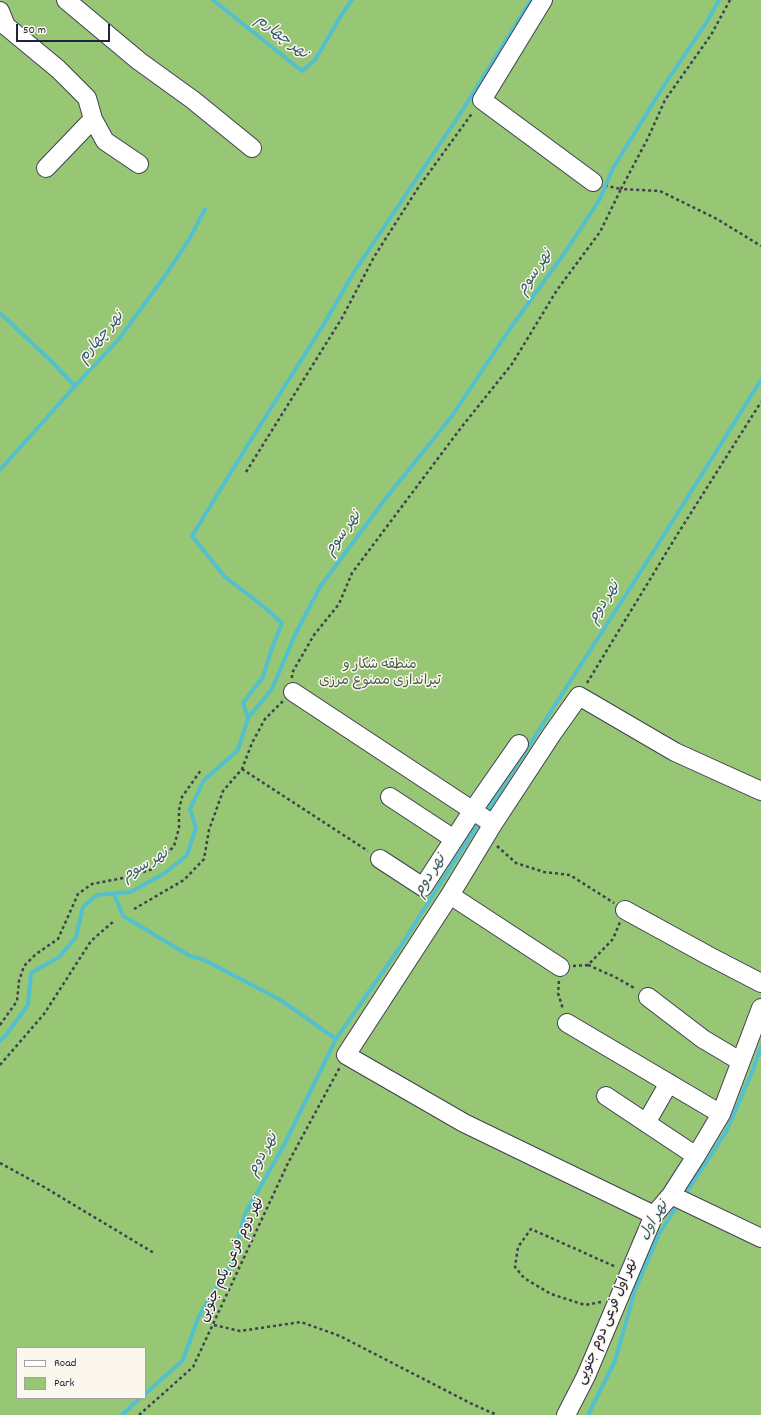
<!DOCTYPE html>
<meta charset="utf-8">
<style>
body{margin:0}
#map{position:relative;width:761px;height:1415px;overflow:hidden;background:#f2ead2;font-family:Dekko,sans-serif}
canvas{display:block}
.legend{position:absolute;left:16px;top:1347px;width:130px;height:52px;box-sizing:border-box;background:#fbf7ec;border:1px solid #a4a2a5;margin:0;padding:5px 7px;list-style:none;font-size:12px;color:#22223b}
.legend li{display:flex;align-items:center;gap:8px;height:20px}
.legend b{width:20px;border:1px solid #a4a2a5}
.scale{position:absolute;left:16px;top:24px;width:94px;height:18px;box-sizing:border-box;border:2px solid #22223b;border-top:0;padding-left:5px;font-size:12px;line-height:14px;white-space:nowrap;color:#22223b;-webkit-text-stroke:3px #fbf7ec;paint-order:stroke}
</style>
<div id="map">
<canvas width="761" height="1415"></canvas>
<ul class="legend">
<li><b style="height:5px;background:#fff"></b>Road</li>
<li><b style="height:11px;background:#97c674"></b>Park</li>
</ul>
<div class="scale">50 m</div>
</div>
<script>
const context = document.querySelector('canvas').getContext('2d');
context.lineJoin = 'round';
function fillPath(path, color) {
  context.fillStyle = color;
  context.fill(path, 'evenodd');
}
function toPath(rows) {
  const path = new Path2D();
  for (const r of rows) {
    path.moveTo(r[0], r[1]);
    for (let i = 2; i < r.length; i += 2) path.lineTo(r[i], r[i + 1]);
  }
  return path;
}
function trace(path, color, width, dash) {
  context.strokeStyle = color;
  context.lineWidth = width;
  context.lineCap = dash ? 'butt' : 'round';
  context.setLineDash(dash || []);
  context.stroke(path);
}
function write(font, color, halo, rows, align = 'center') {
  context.font = font + ' Dekko,"Playpen Sans Arabic",sans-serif';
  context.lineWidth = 3;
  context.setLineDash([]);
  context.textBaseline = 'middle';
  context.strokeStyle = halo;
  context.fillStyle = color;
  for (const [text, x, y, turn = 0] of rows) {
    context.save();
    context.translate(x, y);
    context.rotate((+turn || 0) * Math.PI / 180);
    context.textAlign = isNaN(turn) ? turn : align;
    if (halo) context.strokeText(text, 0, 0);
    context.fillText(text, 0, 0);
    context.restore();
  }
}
fillPath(toPath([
 [0,0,761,0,761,1415,0,1415],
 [17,1348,145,1348,145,1398,17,1398]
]), '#97c674');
trace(toPath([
 [213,0,302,71,315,60,342,14,352,0],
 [0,313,50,360,75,386],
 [0,470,75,386,118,340,165,276,190,238,205,209],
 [248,718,243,703,263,677,271,651,282,623,263,606,225,577,192,536,249,443,324,324,354,272,462,111,531,0],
 [485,814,652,554,761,380],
 [114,894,123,916,190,956,204,960,279,999,336,1039],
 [0,1041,6,1035,28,1005,31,973,59,957,76,937,83,907,97,895,131,892,165,873,187,855,196,828,190,809,204,780,238,750,248,718,272,689,294,637,320,587,386,498,452,416,507,333,568,248,600,199,613,168,665,84,708,20,719,0],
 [684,1196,726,1132,752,1072,761,1047],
 [145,1394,183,1360,198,1318,233,1260,245,1214,284,1145,336,1039,400,947,480,821],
 [122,1415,140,1398],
 [588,1415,615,1361,635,1290,659,1234,679,1203]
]), '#54c0ce', 4);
const minor = toPath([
 [66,0,139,61,193,100,252,148],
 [543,0,482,100,593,182],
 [0,11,6,26,58,69,87,98,93,119,105,141,139,164],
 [46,168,93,119],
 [293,692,493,824],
 [390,797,454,839],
 [380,859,423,887,473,810,519,744],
 [450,895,560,967],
 [625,910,709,956,761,983],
 [648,997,703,1039,740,1061],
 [567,1023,721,1114],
 [606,1096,696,1156],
 [646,1123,669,1083],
 [671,1195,761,1238],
 [654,1215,464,1123,346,1055,450,895,493,824,552,734,579,696,675,752,761,791],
 [566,1415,586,1376,654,1215,671,1195,696,1156,721,1114,761,1008]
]);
trace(minor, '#414052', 20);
trace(toPath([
 [730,0,711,35,665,100,648,138,621,189,660,191,717,219,761,246],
 [246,472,342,318,374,257,418,188,473,112],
 [292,678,292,673,314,635,339,604,352,573,460,429,512,364,557,290,600,232,621,189,607,186],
 [587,683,677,535,761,402],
 [242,769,368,851],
 [497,846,516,863,544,872,570,875,614,903],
 [134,909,184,880,204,859,209,830,223,791,242,769,252,743,265,719,283,701],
 [588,965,615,977,636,989],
 [573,966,588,965,613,939,620,922],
 [559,981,558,993,563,1009],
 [0,1025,17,1001,19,981,24,966,36,954,58,939,78,894,92,884,123,878,153,869,174,846,179,828,179,810,182,797,201,770],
 [0,1065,44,1014,91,941,114,921],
 [0,1163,44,1187,154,1253],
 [601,1302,585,1305,551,1294,524,1278,515,1267,518,1247,531,1229,616,1267],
 [214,1325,240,1331,301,1322,340,1336,472,1404,497,1415],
 [139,1415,193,1367,288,1163,340,1067]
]), '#414052', 2.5, [3, 3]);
trace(minor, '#fff', 18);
write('14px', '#4b5b4f', '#fbf7ec', [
 ["منطقه شکار و",380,666],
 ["تیراندازی ممنوع مرزی",380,682]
]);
write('14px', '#22223b', '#fbf7ec', [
 ["نهر دوم فرعی یکم جنوبی",232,1260,-65],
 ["نهر اول فرعی دوم جنوبی",608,1322,-67]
]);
write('italic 15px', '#34596e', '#fbf7ec', [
 ["نهر چهارم",281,38,38],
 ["نهر سوم",536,273,-56],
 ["نهر چهارم",102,338,-50],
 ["نهر سوم",344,534,-54],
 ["نهر دوم",605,603,-58],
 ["نهر سوم",146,866,-30],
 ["نهر دوم",431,876,-58],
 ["نهر دوم",264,1155,-61],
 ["نهر اول",655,1221,-60]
]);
</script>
